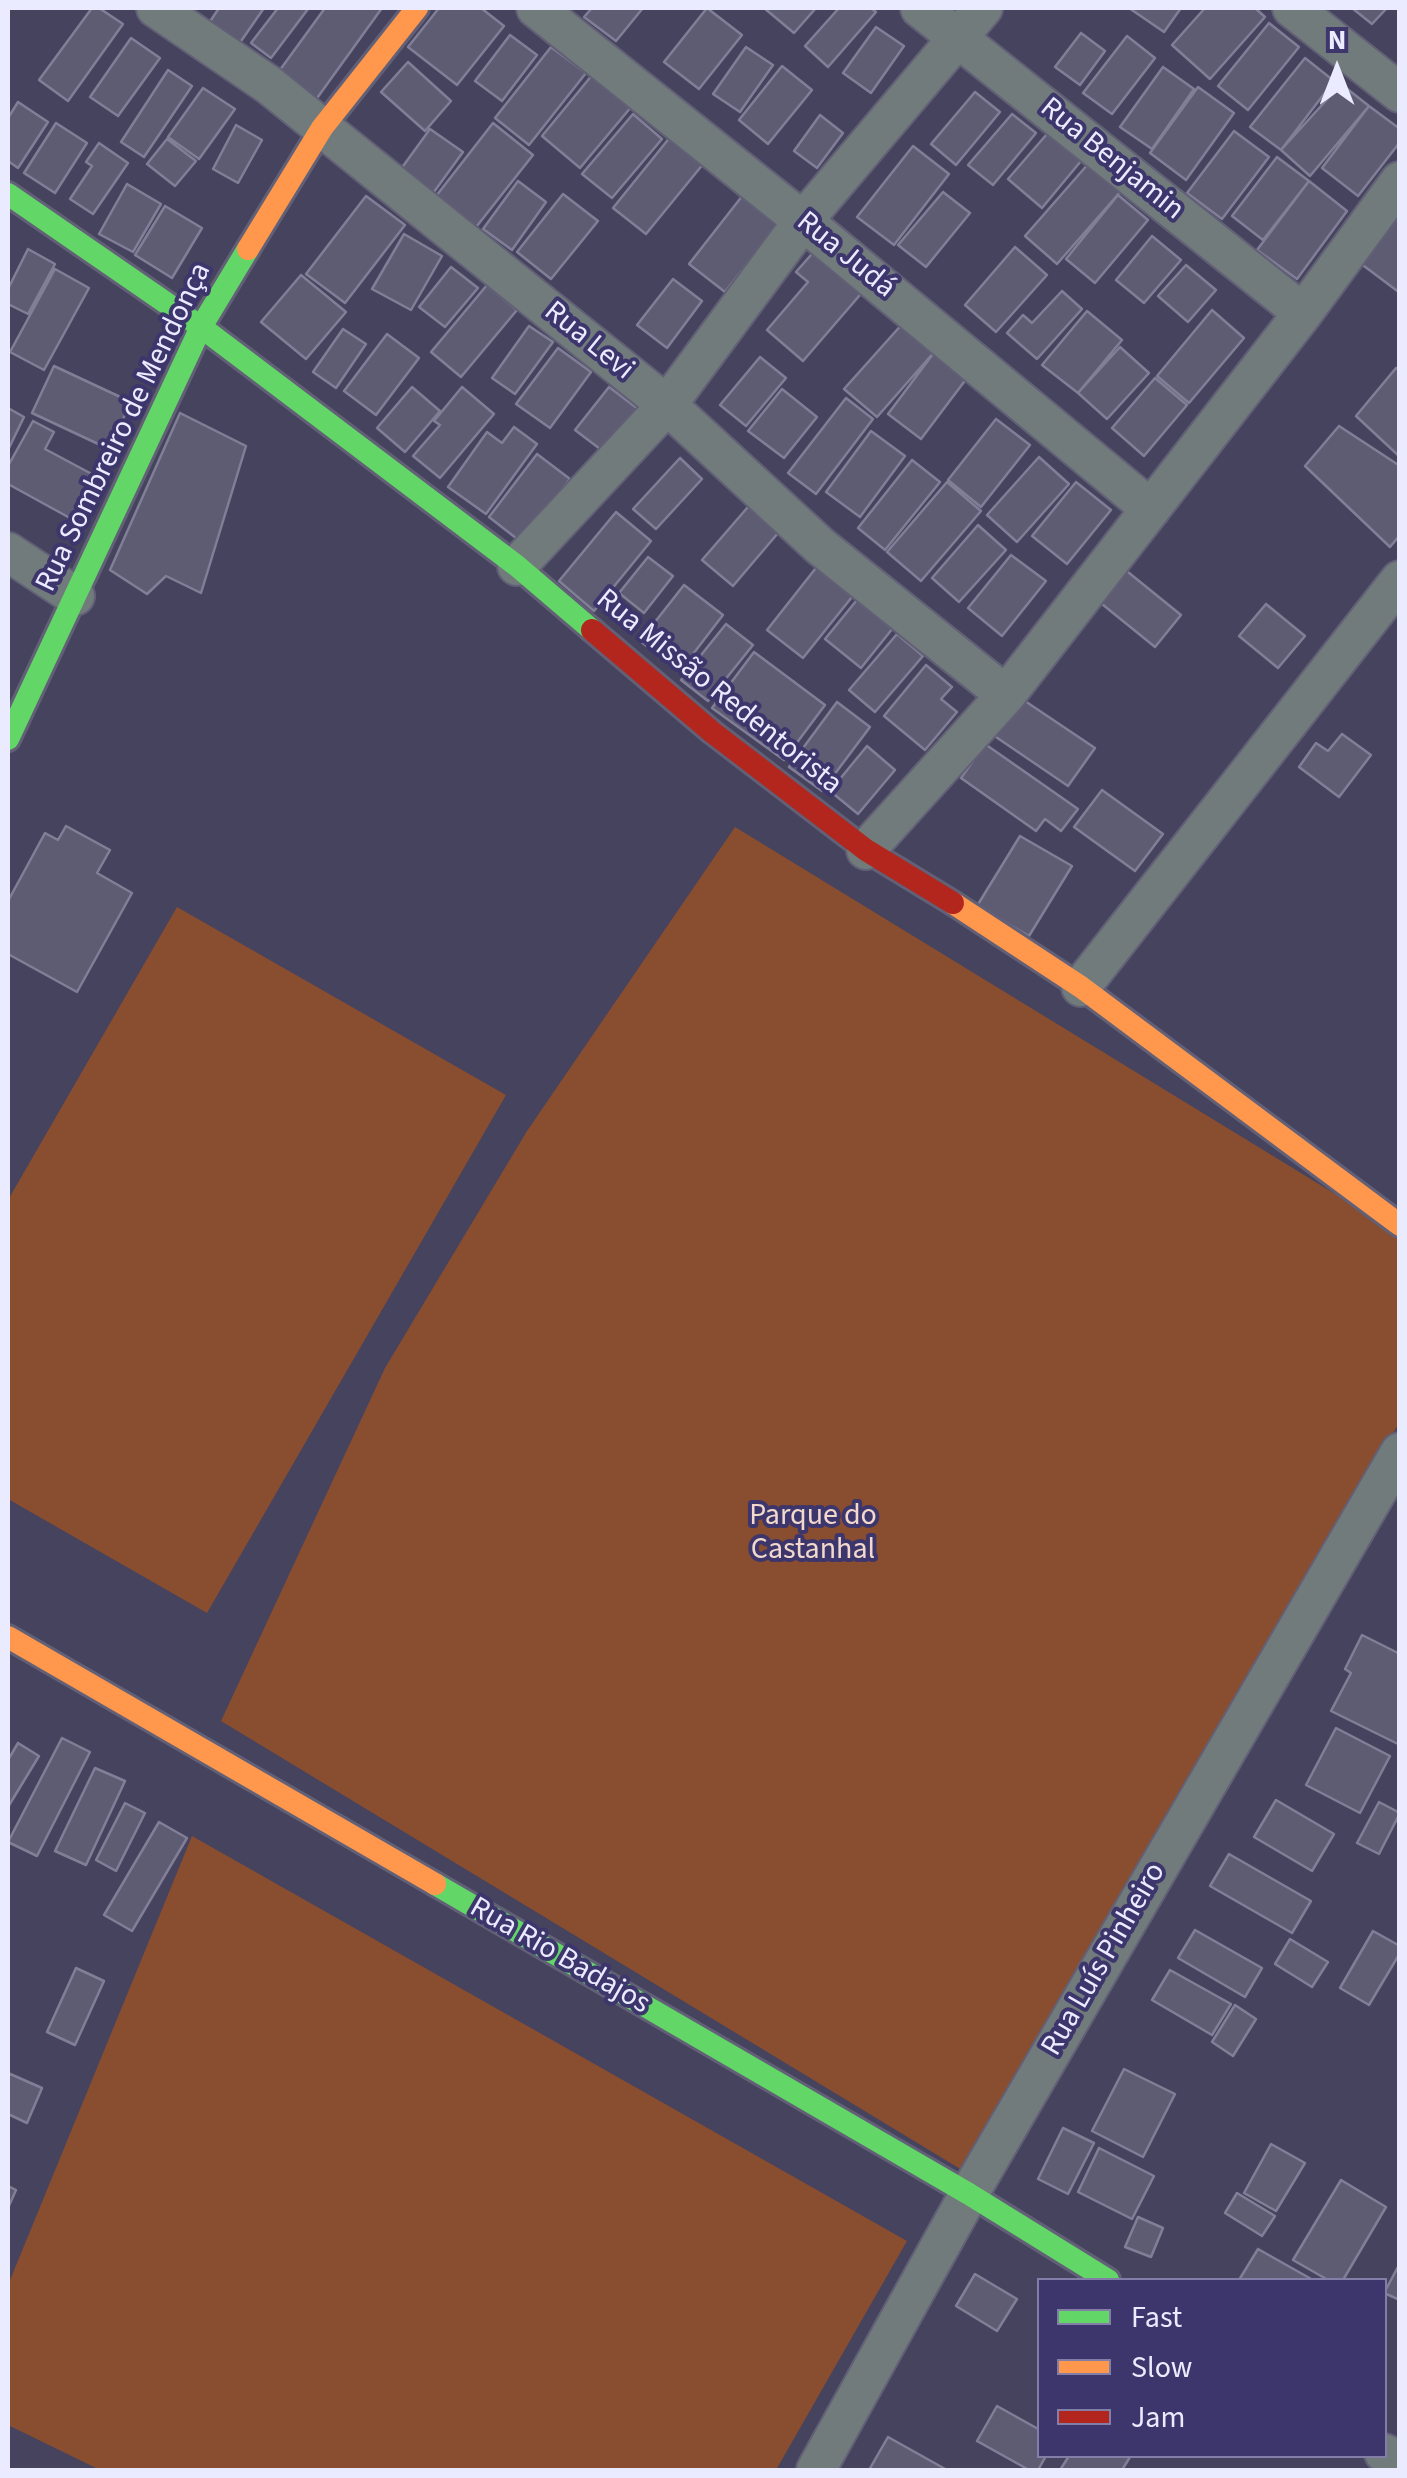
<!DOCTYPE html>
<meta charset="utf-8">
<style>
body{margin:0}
#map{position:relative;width:1407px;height:2478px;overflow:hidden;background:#46435f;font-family:"Source Sans 3",sans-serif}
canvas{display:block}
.frame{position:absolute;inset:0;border:10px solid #ebebff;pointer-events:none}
.legend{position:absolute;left:1037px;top:2278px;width:350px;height:180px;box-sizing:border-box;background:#3d366c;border:2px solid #837ea7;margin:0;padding:12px 18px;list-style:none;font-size:30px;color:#ebebff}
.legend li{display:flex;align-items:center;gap:20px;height:50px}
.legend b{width:50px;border:2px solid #837ea7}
.north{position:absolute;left:1287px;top:20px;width:100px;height:100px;-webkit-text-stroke:8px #3d366c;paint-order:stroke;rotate:0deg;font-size:28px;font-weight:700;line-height:40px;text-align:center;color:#ebebff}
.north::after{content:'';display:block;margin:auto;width:35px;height:45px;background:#ebebff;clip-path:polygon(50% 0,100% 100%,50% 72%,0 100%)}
</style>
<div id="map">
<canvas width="1407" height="2478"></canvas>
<div class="frame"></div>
<ul class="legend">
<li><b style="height:12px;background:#63d668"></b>Fast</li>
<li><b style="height:12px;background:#ff974d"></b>Slow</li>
<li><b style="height:12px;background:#b3261e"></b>Jam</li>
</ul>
<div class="north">N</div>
</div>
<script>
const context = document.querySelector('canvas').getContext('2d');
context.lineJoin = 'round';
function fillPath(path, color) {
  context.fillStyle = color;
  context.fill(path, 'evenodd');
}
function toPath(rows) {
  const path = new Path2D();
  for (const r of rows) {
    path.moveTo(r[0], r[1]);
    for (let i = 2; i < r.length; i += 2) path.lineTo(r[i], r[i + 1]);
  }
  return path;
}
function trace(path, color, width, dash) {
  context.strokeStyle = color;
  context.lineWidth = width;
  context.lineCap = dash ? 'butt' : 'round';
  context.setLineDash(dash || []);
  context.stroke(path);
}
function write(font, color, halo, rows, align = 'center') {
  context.font = font + ' "Source Sans 3",sans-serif';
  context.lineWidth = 8;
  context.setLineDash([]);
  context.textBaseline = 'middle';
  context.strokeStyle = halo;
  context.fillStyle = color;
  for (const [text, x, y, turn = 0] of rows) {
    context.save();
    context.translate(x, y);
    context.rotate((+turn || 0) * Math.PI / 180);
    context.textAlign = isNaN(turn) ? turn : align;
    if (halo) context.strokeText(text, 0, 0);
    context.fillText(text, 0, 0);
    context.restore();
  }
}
fillPath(toPath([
 [735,827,1399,1233,1399,1423,967,2173,221,1721,385,1368,527,1131],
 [177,907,506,1095,207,1613,8,1499,8,1200],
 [192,1836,907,2241,776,2470,100,2470,8,2425,8,2285]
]), '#894d2f');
const building = toPath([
 [92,8,99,8,123,24,68,101,39,80,92,8],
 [219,8,264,8,239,44,209,23,219,8],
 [278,8,308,9,271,58,251,43,278,8],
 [325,8,382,8,307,112,269,85,325,8],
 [439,8,481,8,504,26,457,85,408,47,439,8],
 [592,8,643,8,616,41,584,17,592,8],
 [707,8,742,35,699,89,664,62,707,8],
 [764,8,816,8,794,33,764,8],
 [839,8,871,8,876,12,828,67,805,46,839,8],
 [1129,8,1181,8,1164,32,1129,8],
 [1205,8,1255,8,1265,17,1210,79,1172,45,1205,8],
 [1352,8,1387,8,1372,24,1352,8],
 [1269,23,1299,47,1248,110,1218,86,1269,23],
 [876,27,904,46,871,93,843,73,876,27],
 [1081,33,1105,51,1080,85,1055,67,1081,33],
 [510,35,537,55,502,101,475,81,510,35],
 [1127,36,1155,58,1112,114,1083,93,1127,36],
 [131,38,160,58,118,116,90,97,131,38],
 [551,47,586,73,529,145,495,118,551,47],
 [746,47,773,65,740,112,713,94,746,47],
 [1305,58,1334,81,1281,150,1250,127,1305,58],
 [408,62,451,101,425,131,381,92,408,62],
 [782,66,812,90,768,144,739,120,782,66],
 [1163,67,1194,89,1152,149,1120,127,1163,67],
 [168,70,192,86,144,157,121,142,168,70],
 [593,74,632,106,580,168,542,136,593,74],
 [1341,84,1369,106,1310,176,1281,150,1341,84],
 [1198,87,1234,113,1186,180,1150,153,1198,87],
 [203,88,235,109,199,159,168,137,203,88],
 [975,92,1000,112,956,165,931,144,975,92],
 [18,102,48,122,18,168,8,161,8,118,18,102],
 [1369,106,1400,129,1400,142,1358,196,1322,168,1369,106],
 [633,114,662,139,612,198,582,174,633,114],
 [1012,114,1036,133,993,185,968,165,1012,114],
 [820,115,843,133,817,168,794,151,820,115],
 [56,123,87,143,55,193,24,173,56,123],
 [493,123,533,155,473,231,433,200,493,123],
 [236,125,262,140,238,183,213,169,236,125],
 [1053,127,1086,155,1042,208,1008,179,1053,127],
 [430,129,463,152,431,196,398,173,430,129],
 [1234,131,1269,157,1222,219,1187,193,1234,131],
 [671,136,704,163,646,234,613,208,671,136],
 [167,139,196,161,175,186,147,164,167,139],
 [99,143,128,163,93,214,70,199,92,166,86,162,99,143],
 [913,146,949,174,894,245,857,217,913,146],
 [1277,157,1309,181,1263,240,1232,216,1277,157],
 [1089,163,1121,191,1057,264,1025,236,1089,163],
 [518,181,546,202,512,250,483,229,518,181],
 [1309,181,1347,211,1297,279,1257,250,1309,181],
 [127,184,161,204,133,252,99,234,127,184],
 [943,192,970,213,926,267,898,245,943,192],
 [563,194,598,221,551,279,517,252,563,194],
 [743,195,779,223,725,292,689,264,743,195],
 [1118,195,1148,220,1095,283,1066,259,1118,195],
 [366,196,405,225,345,303,306,274,366,196],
 [165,206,202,228,172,278,135,255,165,206],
 [1396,218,1400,221,1400,293,1360,263,1396,218],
 [404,234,442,256,411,310,372,289,404,234],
 [1152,236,1181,260,1144,303,1116,280,1152,236],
 [818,247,866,288,803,361,767,330,808,282,796,272,818,247],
 [1015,247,1047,275,996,332,965,305,1015,247],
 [28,249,55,264,28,314,8,304,8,289,28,249],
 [1186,265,1216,290,1188,322,1158,296,1186,265],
 [451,267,478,288,445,327,419,307,451,267],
 [55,269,89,288,44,370,10,352,55,269],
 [301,275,346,312,306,359,261,322,301,275],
 [673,279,702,301,667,348,637,325,673,279],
 [487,285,517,310,461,377,431,352,487,285],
 [1062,291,1082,309,1037,359,1007,333,1023,315,1032,323,1062,291],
 [1212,310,1244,338,1189,403,1157,376,1212,310],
 [1087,311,1122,340,1078,393,1042,365,1087,311],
 [904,322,936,350,877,417,844,389,904,322],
 [529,326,553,342,515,394,492,378,529,326],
 [343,329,366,344,336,388,313,372,343,329],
 [387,334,419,358,376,415,344,391,387,334],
 [1120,347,1149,373,1107,419,1078,393,1120,347],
 [558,348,591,372,550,428,516,404,558,348],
 [936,350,970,374,921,439,888,414,936,350],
 [760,357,786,378,746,426,720,405,760,357],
 [54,366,131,402,109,449,32,413,54,366],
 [1396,368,1400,371,1400,457,1356,416,1396,368],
 [1155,378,1187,405,1144,456,1112,428,1155,378],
 [412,387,440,411,405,452,377,428,412,387],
 [462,387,494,414,440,478,413,456,440,425,434,421,462,387],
 [609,387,638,409,604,452,575,430,609,387],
 [782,389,817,417,784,458,748,431,782,389],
 [846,398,873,419,816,494,788,473,846,398],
 [8,408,24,417,8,450,8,408],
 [180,413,246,446,201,593,166,576,147,594,110,570,180,413],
 [996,419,1030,445,981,507,948,480,996,419],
 [33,421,54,432,45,449,103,480,79,523,8,484,8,466,33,421],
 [1339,426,1400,466,1400,535,1390,547,1305,466,1339,426],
 [514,427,537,444,486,514,448,487,487,432,502,443,514,427],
 [871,431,905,456,860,517,826,492,871,431],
 [537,454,570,479,521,542,489,517,537,454],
 [1039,457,1069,484,1017,542,987,515,1039,457],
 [680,458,702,479,656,529,633,509,680,458],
 [912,460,940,482,885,550,858,528,912,460],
 [947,482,981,511,921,581,887,552,947,482],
 [1076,482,1111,510,1067,564,1032,536,1076,482],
 [754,500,784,526,733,586,702,560,754,500],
 [616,512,651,541,594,611,559,581,616,512],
 [978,525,1006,550,959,602,932,578,978,525],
 [1011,555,1046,581,1002,636,968,608,1011,555],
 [648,557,673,576,644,613,619,593,648,557],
 [823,559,860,587,803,658,767,630,823,559],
 [1123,568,1181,615,1155,647,1097,600,1123,568],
 [684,585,723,615,680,671,640,641,684,585],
 [861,595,897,623,861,668,825,639,861,595],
 [1266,604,1305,636,1278,668,1239,636,1266,604],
 [726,624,753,645,708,701,681,680,726,624],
 [897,634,923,656,875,712,849,690,897,634],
 [754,652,825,705,784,760,712,708,754,652],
 [926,665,952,687,941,699,957,712,925,750,884,716,926,665],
 [1019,697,1095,748,1068,786,993,735,1019,697],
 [837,702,870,727,822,791,789,767,837,702],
 [1342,734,1371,755,1339,797,1299,767,1316,743,1328,751,1342,734],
 [985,744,1078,809,1061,831,1045,819,1036,831,961,778,985,744],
 [867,746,895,770,858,814,830,791,867,746],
 [1102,790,1163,834,1135,871,1074,827,1102,790],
 [66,826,110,850,97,873,132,893,77,992,8,954,8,901,45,833,58,840,66,826],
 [1020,836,1072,866,1029,936,977,906,1020,836],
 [1362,1635,1400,1654,1400,1745,1331,1711,1351,1673,1345,1669,1362,1635],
 [1336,1728,1390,1756,1360,1813,1306,1785,1336,1728],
 [62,1738,90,1752,37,1856,8,1842,62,1738],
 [18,1743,39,1756,8,1807,8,1760,18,1743],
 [95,1768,125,1781,86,1865,55,1851,95,1768],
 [1276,1800,1334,1834,1312,1871,1254,1837,1276,1800],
 [1379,1802,1400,1813,1379,1854,1357,1843,1379,1802],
 [125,1803,145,1813,116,1871,96,1860,125,1803],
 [159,1822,187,1838,132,1931,104,1915,159,1822],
 [1229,1854,1311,1901,1292,1933,1210,1886,1229,1854],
 [1195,1930,1262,1968,1245,1997,1178,1958,1195,1930],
 [1373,1931,1400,1946,1400,1953,1369,2005,1340,1988,1373,1931],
 [1290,1939,1328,1962,1312,1987,1275,1964,1290,1939],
 [76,1968,104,1981,75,2045,47,2032,76,1968],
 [1170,1970,1231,2004,1212,2035,1152,2000,1170,1970],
 [1235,2005,1256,2019,1233,2056,1212,2042,1235,2005],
 [1124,2069,1175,2094,1143,2157,1092,2131,1124,2069],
 [8,2073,42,2088,27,2123,8,2114,8,2073],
 [1063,2128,1094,2143,1068,2194,1038,2179,1063,2128],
 [1271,2144,1305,2163,1276,2211,1244,2193,1271,2144],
 [1099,2148,1154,2176,1132,2219,1078,2192,1099,2148],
 [1341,2180,1386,2207,1343,2280,1328,2280,1293,2260,1341,2180],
 [8,2186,16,2190,8,2208,8,2186],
 [1237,2193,1275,2216,1262,2236,1225,2213,1237,2193],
 [1138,2217,1163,2228,1151,2257,1125,2247,1138,2217],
 [1258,2249,1313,2280,1239,2280,1258,2249],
 [1400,2263,1400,2300,1384,2293,1400,2263],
 [975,2274,1017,2299,997,2331,956,2306,975,2274],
 [997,2406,1040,2430,1040,2456,1046,2456,1038,2470,1029,2470,977,2441,997,2406],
 [888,2437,947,2470,869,2470,888,2437],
 [1069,2456,1127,2456,1130,2457,1122,2470,1060,2470,1069,2456]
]);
fillPath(building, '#5e5c73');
trace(building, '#817e97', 2.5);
const street = toPath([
 [156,8,269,85,667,405,820,546,1006,695],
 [536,8,803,221,1151,509],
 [920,8,1303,313],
 [1292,8,1400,93],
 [8,552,75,596],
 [517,566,667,405,803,221,983,8],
 [866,850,1006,695,1303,313,1400,181],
 [1081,987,1400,580],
 [1384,2453,1400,2462],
 [816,2470,969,2194,1400,1452]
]);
const fast = toPath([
 [8,194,201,327,517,566,592,630],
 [8,739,201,327,248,249],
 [435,1884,969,2194,1108,2280]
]);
const slow = toPath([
 [248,249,322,128,417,8],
 [953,903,1081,987,1400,1225],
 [8,1637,435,1884]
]);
const jam = toPath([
 [592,630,712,732,866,850,953,903]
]);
trace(street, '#626076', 42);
trace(fast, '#626076', 28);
trace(slow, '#626076', 28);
trace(jam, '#626076', 28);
trace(street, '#727b7c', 38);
trace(fast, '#63d668', 22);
trace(slow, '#ff974d', 22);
trace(jam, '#b3261e', 22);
write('30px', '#ebebff', '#3d366c', [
 ["Rua Benjamin",1111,160,39],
 ["Rua Judá",845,256,39],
 ["Rua Levi",588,342,39],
 ["Rua Sombreiro de Mendonça",125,428,-64],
 ["Rua Missão Redentorista",718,693,39],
 ["Rua Rio Badajos",559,1957,30],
 ["Rua Luís Pinheiro",1105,1960,-60]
]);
write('30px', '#f2d9cc', '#3d366c', [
 ["Parque do",813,1517],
 ["Castanhal",813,1551]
]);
</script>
